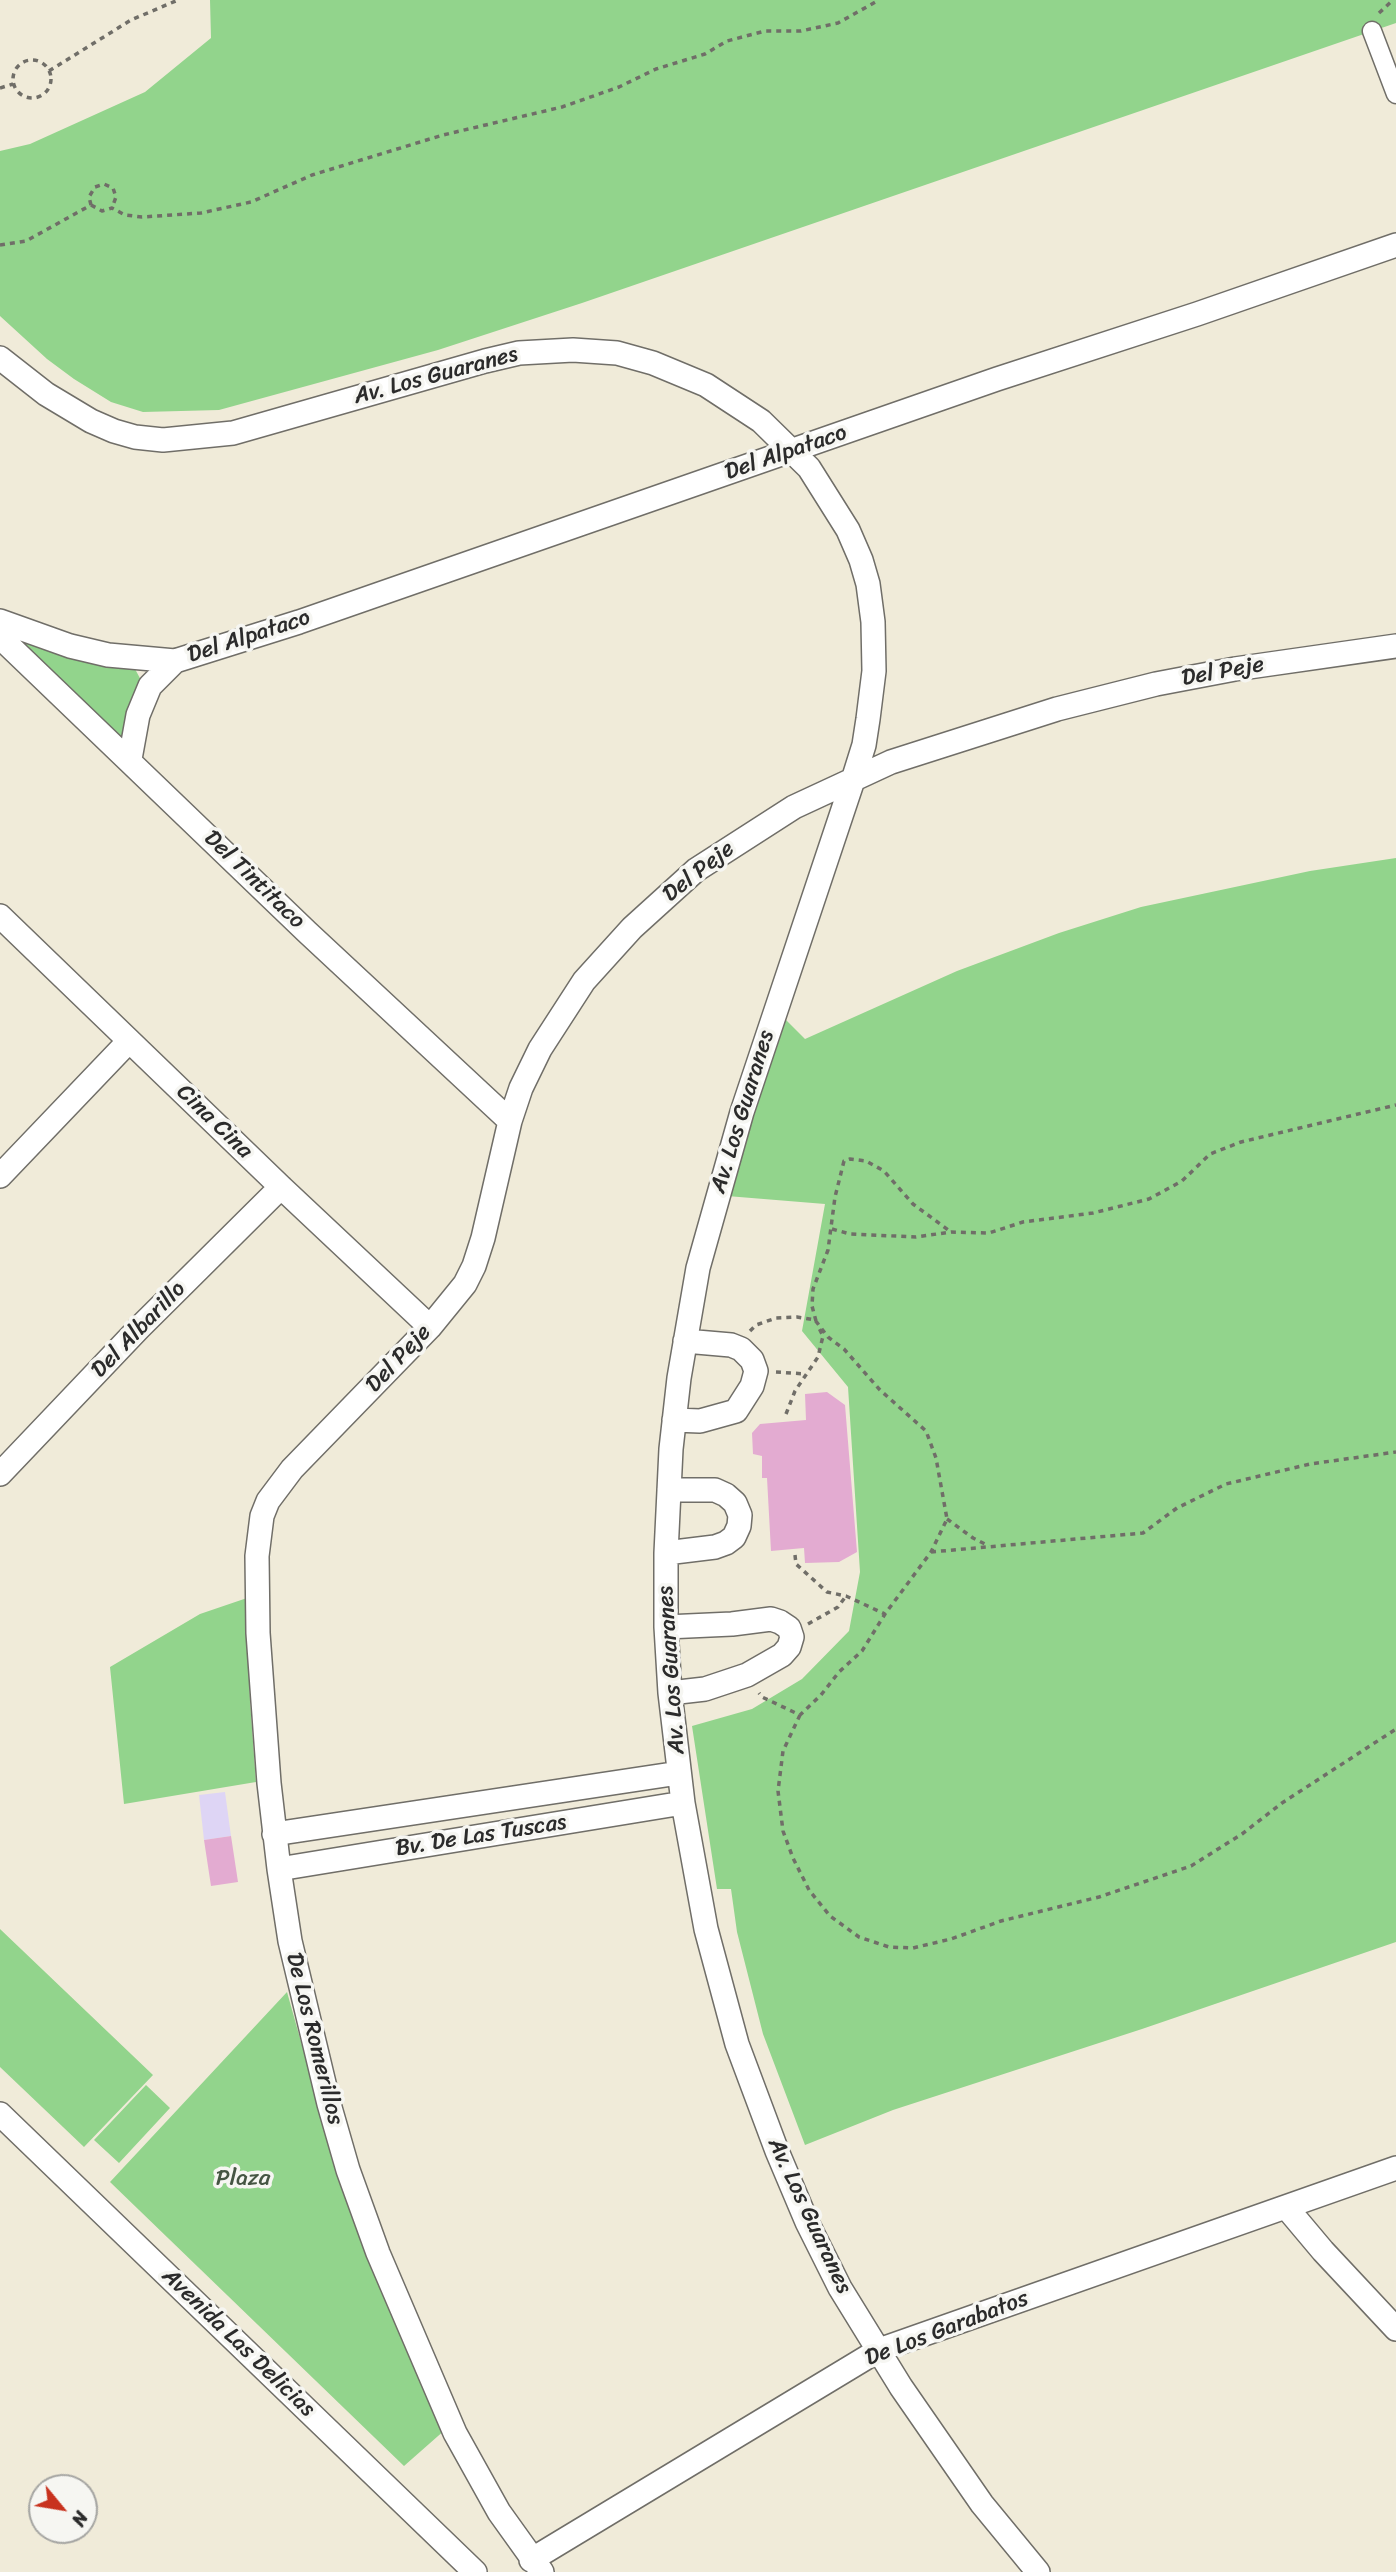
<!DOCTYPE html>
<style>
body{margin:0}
#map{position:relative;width:1396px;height:2572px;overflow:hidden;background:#f0ebd9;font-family:Sriracha,sans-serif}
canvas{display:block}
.north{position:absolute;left:28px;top:2474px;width:70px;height:70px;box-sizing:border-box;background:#f6f6f2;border:2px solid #a5a5a2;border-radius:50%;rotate:120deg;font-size:19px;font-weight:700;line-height:28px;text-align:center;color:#2b2b2b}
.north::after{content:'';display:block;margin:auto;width:24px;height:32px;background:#c8321e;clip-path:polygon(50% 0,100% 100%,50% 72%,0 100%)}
</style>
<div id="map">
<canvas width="1396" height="2572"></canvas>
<div class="north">N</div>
</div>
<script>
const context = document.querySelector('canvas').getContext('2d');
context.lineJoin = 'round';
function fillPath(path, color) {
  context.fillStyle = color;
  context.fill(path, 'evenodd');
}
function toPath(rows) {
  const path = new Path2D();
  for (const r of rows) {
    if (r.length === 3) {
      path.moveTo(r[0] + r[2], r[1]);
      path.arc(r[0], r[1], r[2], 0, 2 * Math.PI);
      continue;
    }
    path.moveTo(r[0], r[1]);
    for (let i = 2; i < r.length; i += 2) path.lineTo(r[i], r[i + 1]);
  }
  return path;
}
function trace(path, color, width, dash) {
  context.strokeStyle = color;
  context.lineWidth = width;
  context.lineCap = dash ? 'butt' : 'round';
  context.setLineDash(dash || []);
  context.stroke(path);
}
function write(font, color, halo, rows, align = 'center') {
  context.font = font + ' Sriracha,sans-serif';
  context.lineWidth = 7;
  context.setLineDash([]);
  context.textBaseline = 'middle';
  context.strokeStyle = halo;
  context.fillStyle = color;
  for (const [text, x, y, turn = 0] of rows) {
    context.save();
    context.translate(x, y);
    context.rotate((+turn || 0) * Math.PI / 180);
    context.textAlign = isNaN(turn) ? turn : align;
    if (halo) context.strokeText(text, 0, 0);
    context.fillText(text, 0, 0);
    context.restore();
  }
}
fillPath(toPath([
 [225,1792,231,1836,204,1840,199,1795]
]), '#ded5f5');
fillPath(toPath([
 [210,0,1396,0,1396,23,582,303,438,350,219,410,143,412,111,402,74,379,47,359,0,316,0,151,30,144,145,92,211,38],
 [18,634,135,669,142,682,124,734,119,737,14,639],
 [1396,858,1396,1942,1142,2029,893,2110,805,2145,763,2034,737,1932,731,1889,717,1889,692,1726,752,1709,802,1679,849,1631,860,1572,848,1387,802,1331,825,1204,727,1196,784,1018,805,1039,957,971,1059,933,1141,907,1310,871],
 [247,1598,250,1701,256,1782,124,1804,110,1667,200,1614],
 [0,1929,153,2075,84,2147,0,2067],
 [287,1992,328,2138,446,2429,404,2466,110,2182],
 [146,2085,170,2108,119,2163,94,2140]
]), '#92d48c');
fillPath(toPath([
 [827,1392,845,1405,857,1552,839,1562,805,1563,804,1548,771,1551,767,1478,762,1478,762,1456,753,1454,752,1433,760,1424,806,1420,805,1394],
 [231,1836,238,1882,211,1886,204,1840]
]), '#e3abd1');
const pedestrian = toPath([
 [1372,31,1396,94]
]);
const minor = toPath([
 [0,358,46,394,91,421,114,431,135,437,163,440,233,433,485,361,519,353,573,350,617,353,653,363,706,385,761,421,809,468,848,530,861,560,868,584,873,622,874,671,868,719,864,745,854,777,742,1112,698,1268,679,1378,671,1449,666,1553,666,1627,670,1693,683,1803,706,1929,737,2044,777,2151,807,2222,840,2288,901,2387,982,2504,1038,2572],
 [0,621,70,646,108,655,175,661,299,622,997,379,1197,314,1396,245],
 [0,637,307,932,510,1121],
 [130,759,138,715,150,686,175,661],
 [0,916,281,1187,430,1327],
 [0,1176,129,1041],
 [674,1420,700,1421,736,1411,752,1386,756,1371,752,1360,741,1349,731,1345,685,1341],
 [0,1474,139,1328,281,1187],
 [666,1553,715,1547,726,1543,734,1537,739,1526,740,1515,735,1503,726,1495,715,1490,669,1490],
 [666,1627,732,1624,771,1619,780,1622,789,1628,792,1637,789,1647,782,1655,747,1675,705,1689,670,1693],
 [274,1834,679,1773],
 [279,1869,683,1803],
 [0,2114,475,2572],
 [1286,2207,1323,2251,1396,2329],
 [531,2560,879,2350,1396,2168],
 [542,2572,499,2512,455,2433,378,2253,348,2170,329,2104,290,1941,279,1869,269,1783,258,1633,257,1556,262,1516,268,1501,292,1469,430,1327,465,1284,474,1266,483,1238,510,1121,521,1088,540,1049,584,981,632,928,696,870,794,807,891,762,1057,709,1156,684,1235,669,1396,646]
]);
trace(pedestrian, '#706e68', 21);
trace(minor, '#706e68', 26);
trace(toPath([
 [1379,13,1393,0],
 [32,79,19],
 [49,71,131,20,178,0],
 [0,88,13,84],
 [91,205,102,211,112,208,125,215,142,217,201,213,251,202,312,175,443,135,562,107,619,87,656,69,705,54,727,41,765,31,801,31,838,23,879,0],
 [91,205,89,197,95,187,104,184,113,188,116,197,112,208],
 [0,245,26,241,91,205],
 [832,1229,850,1234,916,1237,951,1232,989,1233,1023,1222,1093,1213,1149,1199,1182,1181,1210,1154,1241,1142,1396,1105],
 [816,1321,812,1306,813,1289,828,1250,835,1197,844,1161,850,1159,866,1161,884,1171,913,1204,951,1232],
 [750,1331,756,1325,776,1318,797,1317,815,1320,828,1337,844,1349,880,1390,926,1431,936,1458,947,1519,931,1552,885,1614,862,1651,839,1672,821,1695,800,1715,762,1697,759,1693],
 [776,1372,806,1374],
 [786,1414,795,1391,818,1357,823,1336,819,1328],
 [947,1519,973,1538,989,1546],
 [931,1552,1143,1533,1177,1508,1226,1484,1310,1464,1396,1452],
 [795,1555,796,1564,827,1592,846,1596,885,1614],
 [808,1624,838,1607,846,1596],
 [800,1715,783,1751,778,1791,783,1831,793,1858,809,1890,830,1916,859,1937,889,1947,913,1948,951,1939,1001,1921,1099,1897,1191,1866,1242,1834,1282,1803,1396,1729]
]), '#706e68', 3.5, [5, 5]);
trace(pedestrian, '#fff', 18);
trace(minor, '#fff', 23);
write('23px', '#2b2b2b', '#f6f6f2', [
 ["Av. Los Guaranes",436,376,-15],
 ["Del Alpataco",786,453,-19],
 ["Del Alpataco",249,637,-18],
 ["Del Peje",1223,672,-10],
 ["Del Peje",699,872,-38],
 ["Del Tintitaco",254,880,44],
 ["Av. Los Guaranes",743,1112,-73],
 ["Cina Cina",214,1122,44],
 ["Del Albarillo",139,1330,-46],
 ["Del Peje",399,1359,-47],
 ["Av. Los Guaranes",672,1670,-94],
 ["Bv. De Las Tuscas",481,1836,-9],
 ["De Los Romerillos",314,2039,76],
 ["Av. Los Guaranes",809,2216,65],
 ["De Los Garabatos",947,2329,-21],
 ["Avenida Las Delicias",238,2343,44]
]);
write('23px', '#455543', '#f6f6f2', [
 ["Plaza",243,2179]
]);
</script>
